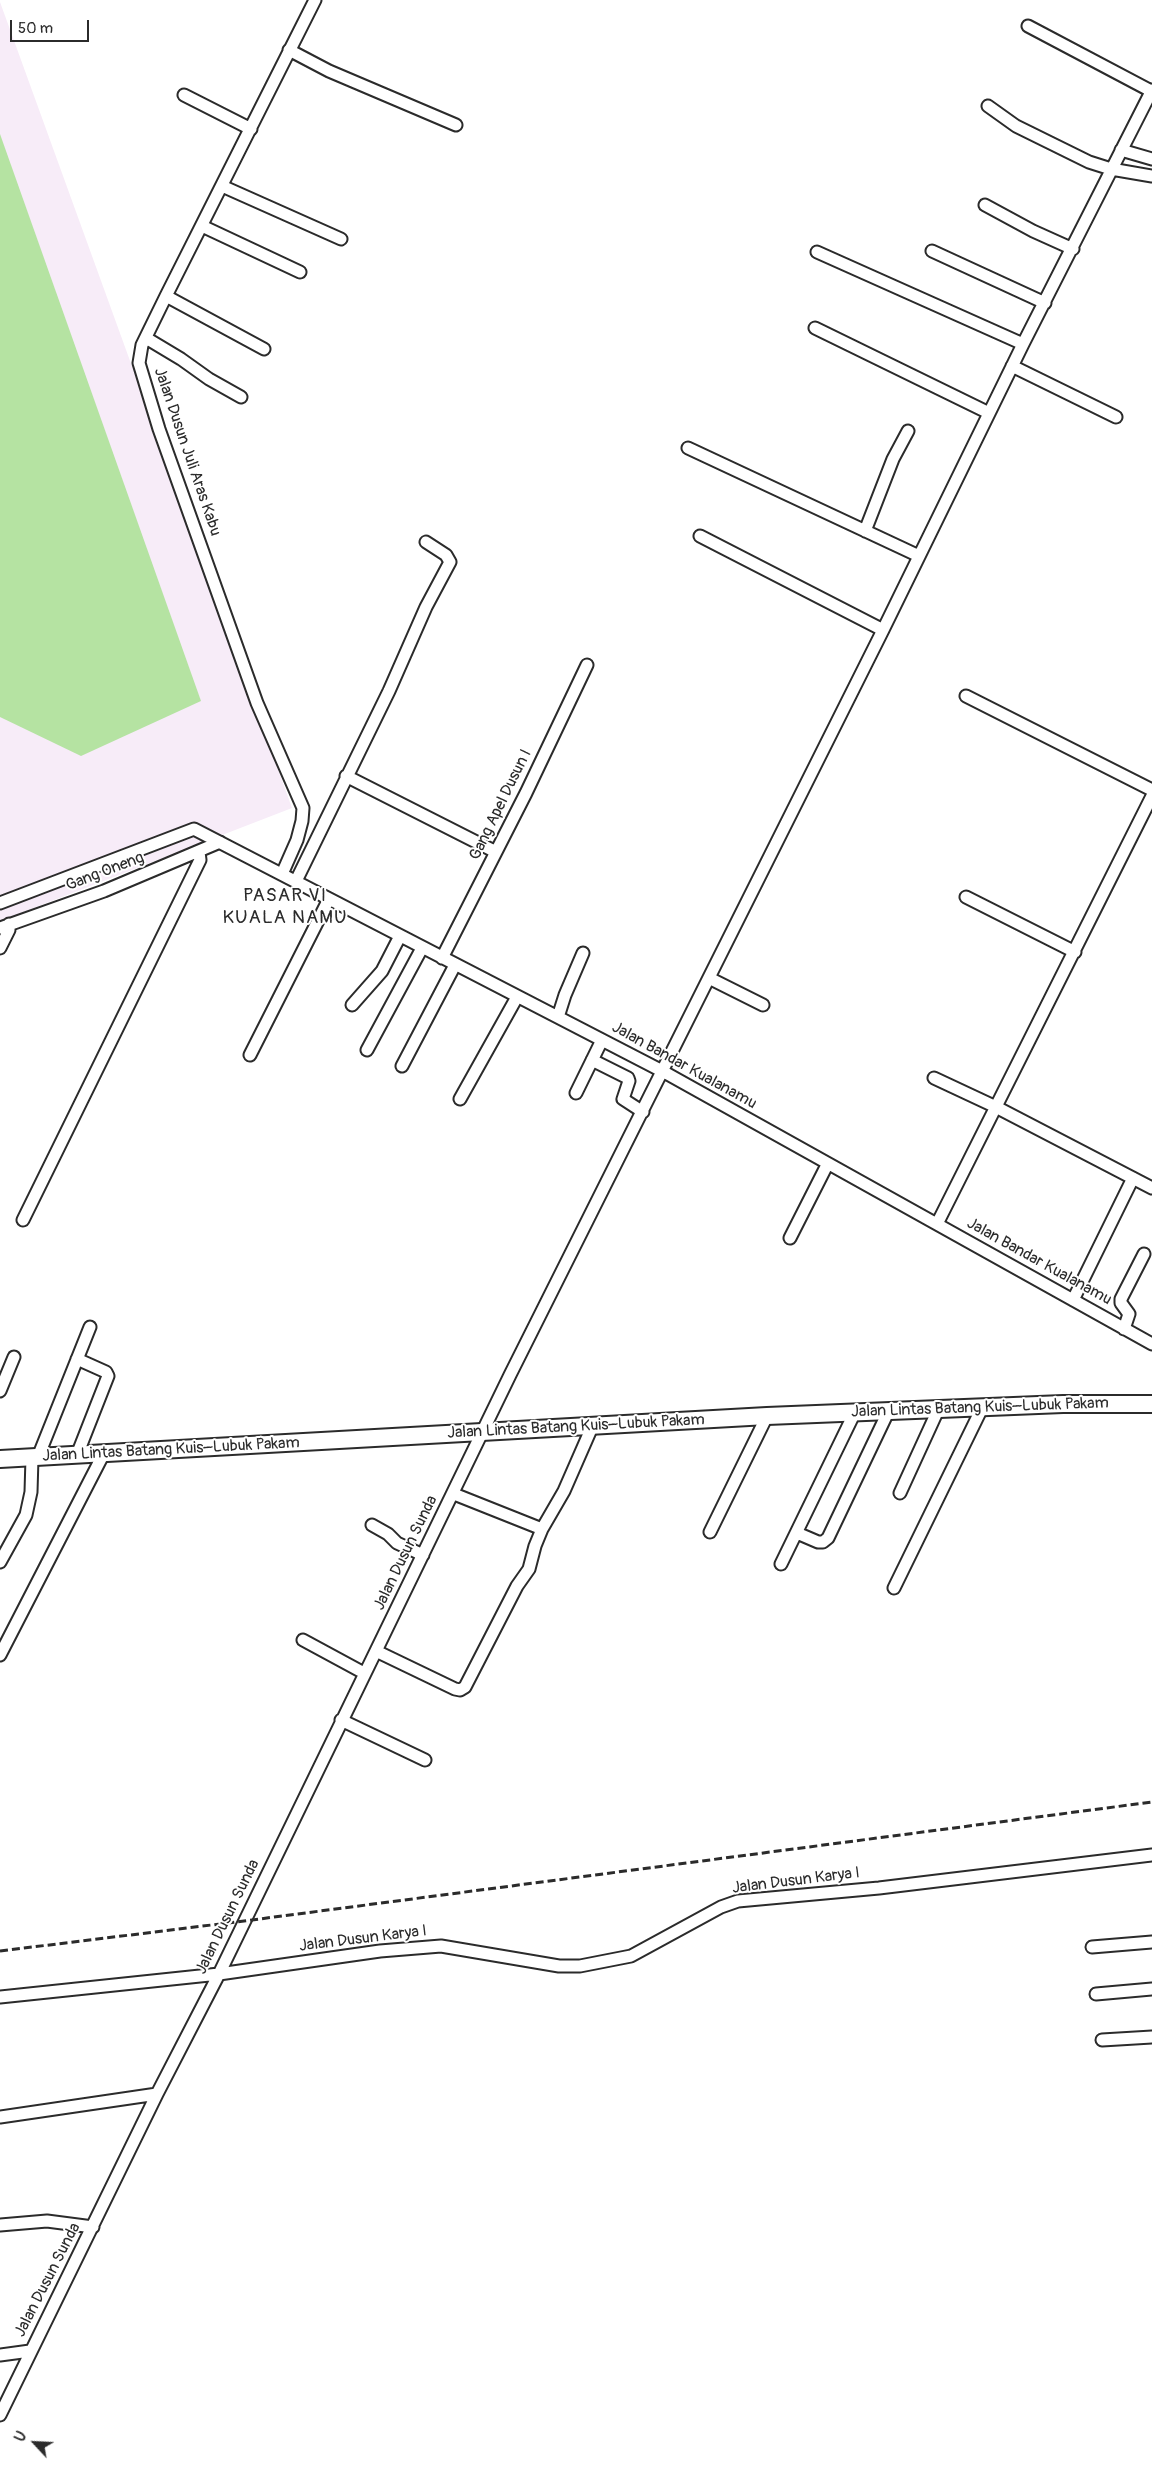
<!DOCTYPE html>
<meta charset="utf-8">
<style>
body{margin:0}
#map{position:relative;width:1152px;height:2478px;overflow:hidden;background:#fff;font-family:Pangolin,sans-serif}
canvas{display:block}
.north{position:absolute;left:10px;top:2418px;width:50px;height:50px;-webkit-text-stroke:4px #fff;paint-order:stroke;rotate:295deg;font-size:14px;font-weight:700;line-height:20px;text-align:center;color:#2b2b2b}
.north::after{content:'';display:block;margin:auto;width:18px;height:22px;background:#2b2b2b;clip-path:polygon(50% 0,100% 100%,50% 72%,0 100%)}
.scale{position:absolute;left:10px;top:20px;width:79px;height:22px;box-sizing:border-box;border:2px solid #2b2b2b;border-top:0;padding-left:6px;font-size:15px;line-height:18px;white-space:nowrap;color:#2b2b2b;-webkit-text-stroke:4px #fff;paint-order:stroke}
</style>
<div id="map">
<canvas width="1152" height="2478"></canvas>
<div class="north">U</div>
<div class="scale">50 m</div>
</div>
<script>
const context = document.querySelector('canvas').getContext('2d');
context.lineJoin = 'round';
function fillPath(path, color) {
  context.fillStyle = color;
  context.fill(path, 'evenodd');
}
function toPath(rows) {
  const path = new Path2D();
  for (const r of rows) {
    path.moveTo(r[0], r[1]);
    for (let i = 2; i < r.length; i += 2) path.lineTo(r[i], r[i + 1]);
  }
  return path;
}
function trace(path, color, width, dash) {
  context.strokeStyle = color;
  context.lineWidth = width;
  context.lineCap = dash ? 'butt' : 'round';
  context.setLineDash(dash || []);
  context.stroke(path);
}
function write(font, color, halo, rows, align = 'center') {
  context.font = font + ' Pangolin,sans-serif';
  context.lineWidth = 4;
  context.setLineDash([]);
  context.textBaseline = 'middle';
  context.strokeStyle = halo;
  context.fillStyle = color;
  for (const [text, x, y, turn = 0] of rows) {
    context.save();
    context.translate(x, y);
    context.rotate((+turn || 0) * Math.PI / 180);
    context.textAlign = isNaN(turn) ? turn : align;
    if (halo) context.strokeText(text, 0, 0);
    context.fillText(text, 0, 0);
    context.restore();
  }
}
fillPath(toPath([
 [0,2,292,808,0,921]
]), '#f7ecf8');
fillPath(toPath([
 [0,134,201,701,81,756,0,717]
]), '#b5e3a2');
const minor = toPath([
 [1028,26,1151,91],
 [289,50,329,71,456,125],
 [184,95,251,129],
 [988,106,1016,126,1089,162,1111,169,1152,176],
 [1121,150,1152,159],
 [222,186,341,239],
 [985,205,1033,231,1073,249],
 [202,226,300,272],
 [932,251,1045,303],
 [817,252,1023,344],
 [166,296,264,349],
 [815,328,989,413],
 [146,338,181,359,209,379,241,397],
 [1012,366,1116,417],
 [688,448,919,556],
 [865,531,893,459,908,431],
 [700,536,883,630],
 [966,696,1152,790],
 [346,776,496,852],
 [282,874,297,840,302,821,303,808,257,703,159,429,139,363,142,345,166,296,315,0],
 [296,881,389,691,426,607,450,562,446,555,426,542],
 [966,897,1075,952],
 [0,903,194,829,664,1072,1152,1344],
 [0,928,104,891,220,842],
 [0,948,9,930,9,924],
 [442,958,526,793,587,665],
 [709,978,763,1005],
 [352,1005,382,971,400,936],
 [558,1017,565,995,583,953],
 [367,1050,422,948],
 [250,1055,329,899],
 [592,1060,628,1078,629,1081,623,1099,643,1112],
 [402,1066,455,965],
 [934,1078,996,1107,1152,1188],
 [576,1093,602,1040],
 [460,1099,517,997],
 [23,1220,200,860,199,852],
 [937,1224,1152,796],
 [790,1238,827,1165],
 [1073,1300,1133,1178],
 [1124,1329,1129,1314,1121,1303,1121,1299,1144,1254],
 [77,1359,106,1372,108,1376,77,1455],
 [0,1391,14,1357],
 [38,1457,90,1327],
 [900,1493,938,1410],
 [454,1494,542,1529],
 [372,1525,388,1534,397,1543,423,1555],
 [710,1532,767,1416],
 [797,1533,818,1542,823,1542,828,1538,889,1410],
 [0,1562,26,1515,31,1492,32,1458],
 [781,1564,855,1412],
 [894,1588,982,1408],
 [303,1640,364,1673],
 [376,1651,455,1689,460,1690,465,1687,517,1586,529,1569,535,1546,542,1529,564,1491,592,1427],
 [0,1655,104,1453],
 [341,1720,425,1760],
 [1092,1947,1152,1942],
 [1096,1994,1152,1989],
 [0,1997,219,1974,380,1951,441,1946,559,1966,580,1966,631,1956,721,1907,738,1901,879,1888,1152,1855],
 [1102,2040,1152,2037],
 [0,2117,157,2094],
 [0,2225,47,2221,93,2227],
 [0,2355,30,2351],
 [0,2415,157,2094,219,1974,510,1375,883,630,1023,344,1152,90]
]);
const highway = toPath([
 [0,1459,767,1416,1063,1404,1152,1404]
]);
trace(minor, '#2b2b2b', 15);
trace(highway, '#2b2b2b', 20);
trace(minor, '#fff', 11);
trace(highway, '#fff', 16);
trace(toPath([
 [0,1951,244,1921,1152,1802]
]), '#2b2b2b', 3, [8, 4]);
write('16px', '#2b2b2b', '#fff', [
 ["Jalan Dusun Juli Aras Kabu",187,452,71],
 ["Gang Apel Dusun I",501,805,-64],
 ["Gang Oneng",105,872,-21],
 ["Jalan Bandar Kualanamu",684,1066,29],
 ["Jalan Bandar Kualanamu",1039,1262,29],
 ["Jalan Lintas Batang Kuis–Lubuk Pakam",980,1408,-2],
 ["Jalan Lintas Batang Kuis–Lubuk Pakam",576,1427,-3],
 ["Jalan Lintas Batang Kuis–Lubuk Pakam",171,1450,-3],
 ["Jalan Dusun Sunda",406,1553,-64],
 ["Jalan Dusun Karya I",796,1881,-7],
 ["Jalan Dusun Sunda",228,1917,-64],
 ["Jalan Dusun Karya I",363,1939,-7],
 ["Jalan Dusun Sunda",48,2280,-63]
]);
context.letterSpacing = '1px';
write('19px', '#2b2b2b', '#fff', [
 ["PASAR VI",285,896],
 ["KUALA NAMU",285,918]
]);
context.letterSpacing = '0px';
</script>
